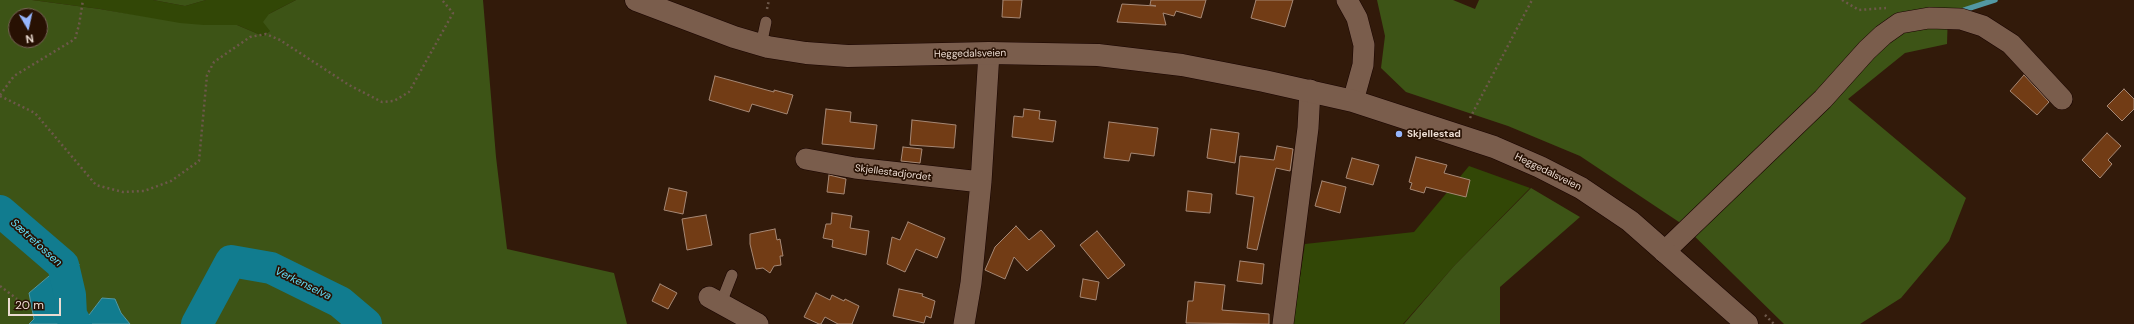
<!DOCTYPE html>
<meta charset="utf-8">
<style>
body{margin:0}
#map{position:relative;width:2134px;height:324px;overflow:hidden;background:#321a0a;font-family:"DM Sans",sans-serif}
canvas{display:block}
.north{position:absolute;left:8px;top:8px;width:40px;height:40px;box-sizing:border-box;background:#281103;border:1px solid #766255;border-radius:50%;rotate:171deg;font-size:11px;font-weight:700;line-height:16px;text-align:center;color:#ebdbd1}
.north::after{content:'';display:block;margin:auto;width:14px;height:18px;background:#96b6fd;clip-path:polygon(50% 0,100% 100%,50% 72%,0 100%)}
.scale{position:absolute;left:8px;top:298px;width:53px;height:18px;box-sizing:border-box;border:2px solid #ebdbd1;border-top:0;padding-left:5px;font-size:12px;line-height:14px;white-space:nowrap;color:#ebdbd1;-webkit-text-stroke:3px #281103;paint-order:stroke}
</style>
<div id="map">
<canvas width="2134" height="324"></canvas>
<div class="north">N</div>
<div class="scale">20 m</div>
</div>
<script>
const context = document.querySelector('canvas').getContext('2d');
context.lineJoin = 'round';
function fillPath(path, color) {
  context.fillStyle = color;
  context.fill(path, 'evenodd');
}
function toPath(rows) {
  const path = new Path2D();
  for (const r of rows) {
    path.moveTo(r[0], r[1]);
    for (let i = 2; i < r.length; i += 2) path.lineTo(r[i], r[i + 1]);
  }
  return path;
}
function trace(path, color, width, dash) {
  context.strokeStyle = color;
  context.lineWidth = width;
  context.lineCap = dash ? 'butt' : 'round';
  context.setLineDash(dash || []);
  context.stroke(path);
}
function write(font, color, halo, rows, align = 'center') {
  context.font = font + ' "DM Sans",sans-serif';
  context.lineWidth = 3.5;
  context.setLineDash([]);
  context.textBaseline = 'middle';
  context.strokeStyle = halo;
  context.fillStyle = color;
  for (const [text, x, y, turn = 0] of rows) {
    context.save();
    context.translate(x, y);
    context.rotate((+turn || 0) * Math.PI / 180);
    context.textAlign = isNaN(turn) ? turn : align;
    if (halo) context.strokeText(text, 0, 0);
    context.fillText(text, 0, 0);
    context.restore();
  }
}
fillPath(toPath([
 [32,0,153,0,185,6,206,0,296,0,269,14,270,31,263,36,237,25,194,27,100,9],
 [1469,166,1530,188,1454,266,1403,324,1293,324,1305,244,1414,232]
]), '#324706');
fillPath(toPath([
 [0,0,32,0,100,9,180,23,204,25,237,25,263,36,270,31,263,22,269,14,296,0,483,0,496,157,507,249,614,273,627,324,130,324,121,313,102,298,89,315,82,310,73,283,79,264,69,259,29,293,34,319,29,324,0,324],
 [16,16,40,16,40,40,16,40],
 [153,0,206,0,185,6],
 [1377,0,1453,0,1475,9,1479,0,1998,0,1948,13,1947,44,1905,53,1848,99,1966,198,1949,241,1901,298,1860,324,1784,324,1682,224,1580,156,1508,126,1406,92,1381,68,1385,36],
 [1531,188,1580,217,1500,287,1500,324,1404,324,1454,266]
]), '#3d5416');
const water = toPath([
 [69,259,79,264,73,283,82,310,89,315,102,298,115,299,121,313,130,324,29,324,34,319,29,293,69,259],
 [203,299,212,299,216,302,214,324,185,324,203,299]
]);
fillPath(water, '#117c8f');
trace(water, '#5298a3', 1);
trace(toPath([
 [1964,10,1995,0]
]), '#5298a3', 5.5);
trace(toPath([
 [0,211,63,265,70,295,71,315,76,324],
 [197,324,231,261,271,268,340,302,366,324]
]), '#117c8f', 32);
const building = toPath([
 [1003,0,1022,0,1020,18,1002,17,1003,0],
 [1151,0,1206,0,1201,18,1176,11,1174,16,1163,13,1166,25,1117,22,1122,4,1156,6,1150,5,1151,0],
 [1256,0,1293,0,1285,27,1251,18,1256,0],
 [2024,75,2049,102,2037,115,2010,91,2024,75],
 [715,76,774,92,774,90,793,95,787,114,752,104,749,112,709,100,715,76],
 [2124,89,2134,99,2134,109,2122,121,2107,106,2124,89],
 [826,109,851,112,850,122,877,125,874,149,822,144,826,109],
 [1024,109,1040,111,1039,119,1056,121,1053,142,1012,137,1014,116,1023,117,1024,109],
 [912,120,956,125,954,148,910,145,912,120],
 [1109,122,1158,128,1154,156,1131,153,1129,161,1104,158,1109,122],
 [1211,129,1239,133,1235,163,1207,158,1211,129],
 [2107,133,2121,146,2108,160,2112,164,2100,178,2082,160,2107,133],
 [1277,146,1293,149,1290,171,1276,168,1257,250,1247,248,1254,197,1236,194,1240,156,1274,160,1277,146],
 [903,147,922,149,920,163,901,161,903,147],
 [1416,157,1447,165,1444,173,1470,180,1466,197,1426,187,1424,193,1410,189,1412,183,1409,182,1416,157],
 [1352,158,1379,165,1373,185,1346,178,1352,158],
 [829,175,846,179,844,194,827,192,829,175],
 [1322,181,1346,187,1340,213,1315,206,1322,181],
 [669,188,687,192,683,214,664,210,669,188],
 [1188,191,1212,194,1210,213,1186,211,1188,191],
 [832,213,852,216,850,228,869,231,866,255,832,247,833,240,823,238,826,224,831,224,832,213],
 [706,215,712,245,687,250,682,219,706,215],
 [908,222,945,238,937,258,916,249,905,272,887,264,892,237,900,240,908,222],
 [1016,226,1029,240,1041,230,1055,246,1027,271,1014,257,1005,279,985,270,995,247,1016,226],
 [775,229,777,240,780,239,783,256,780,256,781,265,774,266,770,273,763,268,756,269,750,244,750,234,775,229],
 [1097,231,1125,265,1108,279,1080,245,1097,231],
 [1240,261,1264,264,1262,284,1237,281,1240,261],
 [1083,279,1099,282,1096,300,1080,297,1083,279],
 [1195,282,1225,285,1222,310,1269,314,1269,324,1186,323,1188,301,1193,301,1195,282],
 [660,284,677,293,668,309,652,301,660,284],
 [899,289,923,294,922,296,935,301,931,318,926,316,924,323,893,316,899,289],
 [816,293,830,300,832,295,844,301,845,299,859,306,852,324,838,324,825,317,821,324,819,324,804,317,816,293]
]);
fillPath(building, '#723c15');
trace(building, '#a68875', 1);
const service = toPath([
 [761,45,766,22],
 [721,303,732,275]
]);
const minor = toPath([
 [1347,0,1357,18,1364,45,1363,65,1353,101],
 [806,159,855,168,981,182],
 [1664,252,1823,99,1867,50,1883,35,1900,23,1929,18,1961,19,1983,26,2011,44,2062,99],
 [709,297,758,324],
 [964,324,971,283,981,182,989,53],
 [1283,324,1308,128,1310,90]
]);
const secondary = toPath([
 [636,0,734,37,768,47,806,53,848,56,989,53,1098,55,1182,65,1264,81,1353,101,1494,147,1540,167,1581,188,1630,221,1747,324]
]);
trace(service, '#190400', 12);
trace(minor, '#190400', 22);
trace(secondary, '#190400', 23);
trace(toPath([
 [1842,0,1859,10,1886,8],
 [767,9,769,0],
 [0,95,14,76,75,39,79,25,83,0],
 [0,96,35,113,96,185,123,192,144,191,171,181,199,161,207,75,214,62,250,37,266,34,280,40,349,85,382,102,394,101,409,92,453,13,442,0],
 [1470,118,1532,0],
 [0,286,17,299],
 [1765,315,1774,324]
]), '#6d584a', 2.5, [2, 3]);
trace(service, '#7a5d4c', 11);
trace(minor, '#7a5d4c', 21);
trace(secondary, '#7a5d4c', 22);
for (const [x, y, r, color] of [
 [1399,134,4,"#96b6fd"]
]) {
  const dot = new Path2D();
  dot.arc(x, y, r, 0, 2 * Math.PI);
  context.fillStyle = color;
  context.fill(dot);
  trace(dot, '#281103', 1.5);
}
write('10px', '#ebdbd1', '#281103', [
 ["Heggedalsveien",970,54,-1],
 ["Heggedalsveien",1548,172,26],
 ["Skjellestadjordet",893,173,7]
]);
write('bold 10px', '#ebdbd1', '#281103', [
 ["Skjellestad",1407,134]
], 'left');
write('italic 11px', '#61def8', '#281103', [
 ["Sætrefossen",36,243,42],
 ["Verkenselva",303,284,26]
]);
</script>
